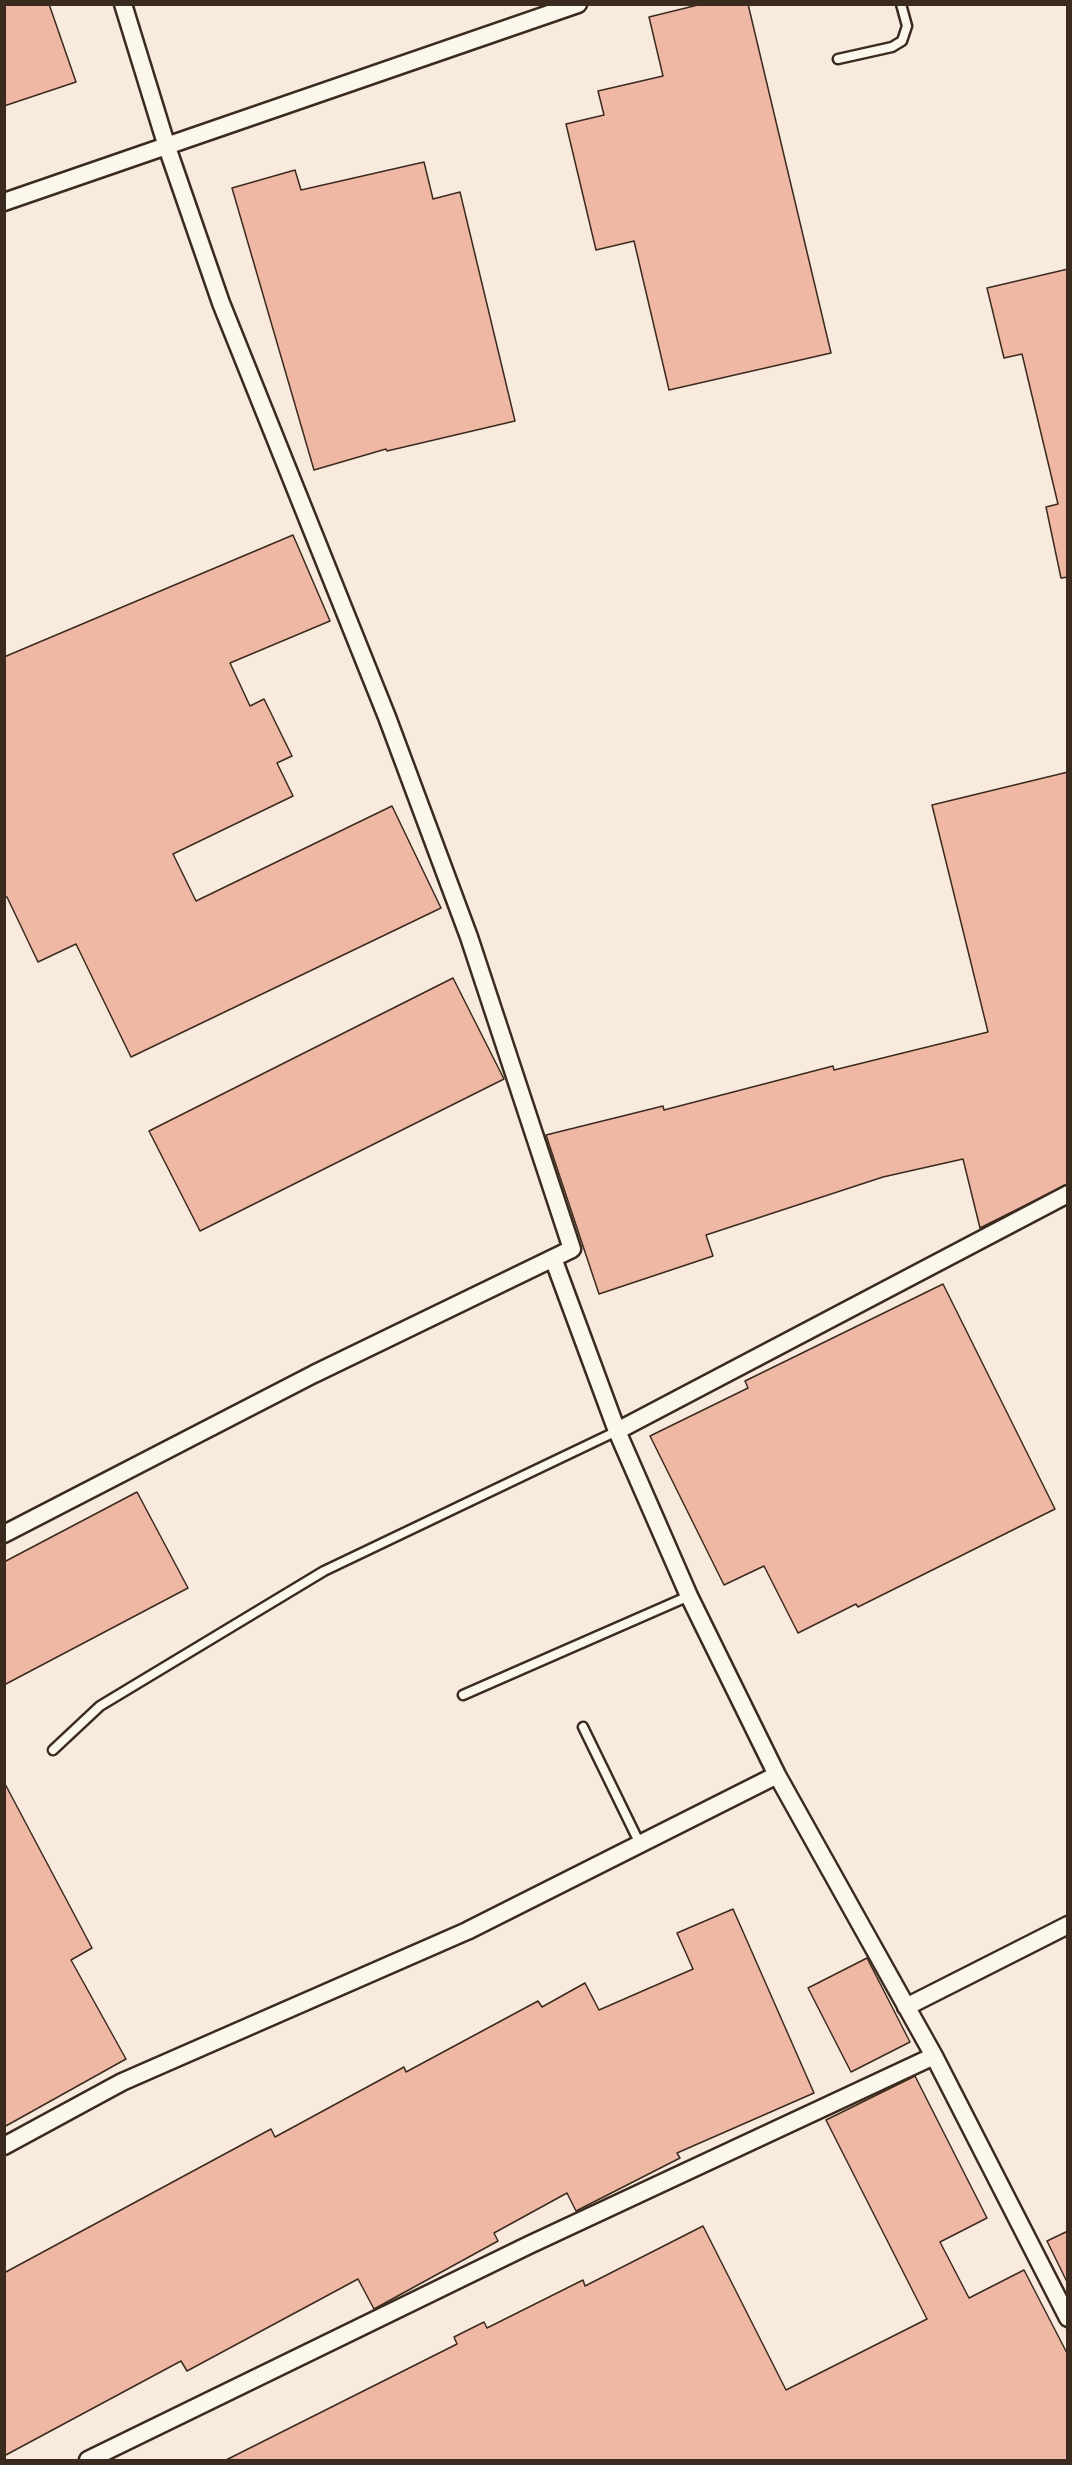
<!DOCTYPE html>
<style>
body{margin:0}
#map{position:relative;width:1072px;height:2465px;overflow:hidden;background:#f9eade;font-family:Mynerve,sans-serif}
canvas{display:block}
.frame{position:absolute;inset:0;border:6px solid #3b2a1e;pointer-events:none}
</style>
<div id="map">
<canvas width="1072" height="2465"></canvas>
<div class="frame"></div>
</div>
<script>
const context = document.querySelector('canvas').getContext('2d');
context.lineJoin = 'round';
function fillPath(path, color) {
  context.fillStyle = color;
  context.fill(path, 'evenodd');
}
function toPath(rows) {
  const path = new Path2D();
  for (const r of rows) {
    path.moveTo(r[0], r[1]);
    for (let i = 2; i < r.length; i += 2) path.lineTo(r[i], r[i + 1]);
  }
  return path;
}
function trace(path, color, width, dash) {
  context.strokeStyle = color;
  context.lineWidth = width;
  context.lineCap = dash ? 'butt' : 'round';
  context.setLineDash(dash || []);
  context.stroke(path);
}
const building = toPath([
 [4,4,49,4,76,82,4,106,4,4],
 [702,4,748,4,831,353,669,390,634,241,596,250,566,124,604,115,598,91,663,76,649,17,702,4],
 [424,162,433,199,460,192,515,421,387,451,386,449,314,470,232,188,295,170,301,190,424,162],
 [1068,269,1068,577,1061,578,1046,507,1058,504,1022,354,1004,358,987,288,1068,269],
 [293,535,330,621,230,663,250,706,264,699,292,756,277,763,293,796,173,854,196,901,392,806,441,908,131,1057,76,944,38,962,7,897,4,897,4,657,293,535],
 [1068,772,1068,1184,980,1228,963,1159,883,1177,706,1235,713,1256,599,1294,546,1135,663,1106,664,1110,833,1066,834,1070,988,1032,932,805,1068,772],
 [453,978,504,1079,200,1231,149,1131,453,978],
 [943,1284,1055,1509,858,1607,856,1604,798,1633,764,1566,724,1585,650,1436,748,1388,745,1381,943,1284],
 [137,1492,188,1588,4,1685,4,1562,137,1492],
 [4,1782,92,1948,71,1960,126,2059,4,2127,4,1782],
 [733,1909,814,2093,677,2153,680,2158,576,2211,567,2193,494,2233,498,2241,374,2309,358,2279,187,2371,181,2361,4,2456,4,2273,271,2129,275,2137,404,2067,406,2072,538,2001,542,2007,585,1983,599,2010,693,1969,677,1933,733,1909],
 [867,1958,910,2042,851,2072,808,1988,867,1958],
 [915,2076,987,2218,940,2242,969,2298,1024,2270,1068,2355,1068,2460,226,2460,457,2344,454,2337,484,2322,487,2328,583,2280,585,2286,703,2226,786,2390,927,2319,826,2120,915,2076],
 [1068,2231,1068,2284,1047,2241,1068,2231]
]);
fillPath(building, '#efb8a5');
trace(building, '#3b2a1e', 1.5);
const service = toPath([
 [838,59,892,47,902,41,907,26,901,4],
 [463,1695,689,1596],
 [583,1727,640,1844],
 [53,1750,100,1706,324,1571,617,1431]
]);
const minor = toPath([
 [4,202,578,4],
 [553,1258,617,1431,689,1596,777,1775,934,2056,1068,2318],
 [617,1431,1068,1194],
 [4,1534,314,1374,572,1249,469,937,387,717,221,303,167,147,123,4],
 [906,2007,1068,1925],
 [4,2146,122,2082,467,1931,777,1775],
 [88,2460,529,2245,934,2056]
]);
trace(service, '#3b2a1e', 13);
trace(minor, '#3b2a1e', 21);
trace(service, '#fbf7ec', 8);
trace(minor, '#fbf7ec', 16);
</script>
